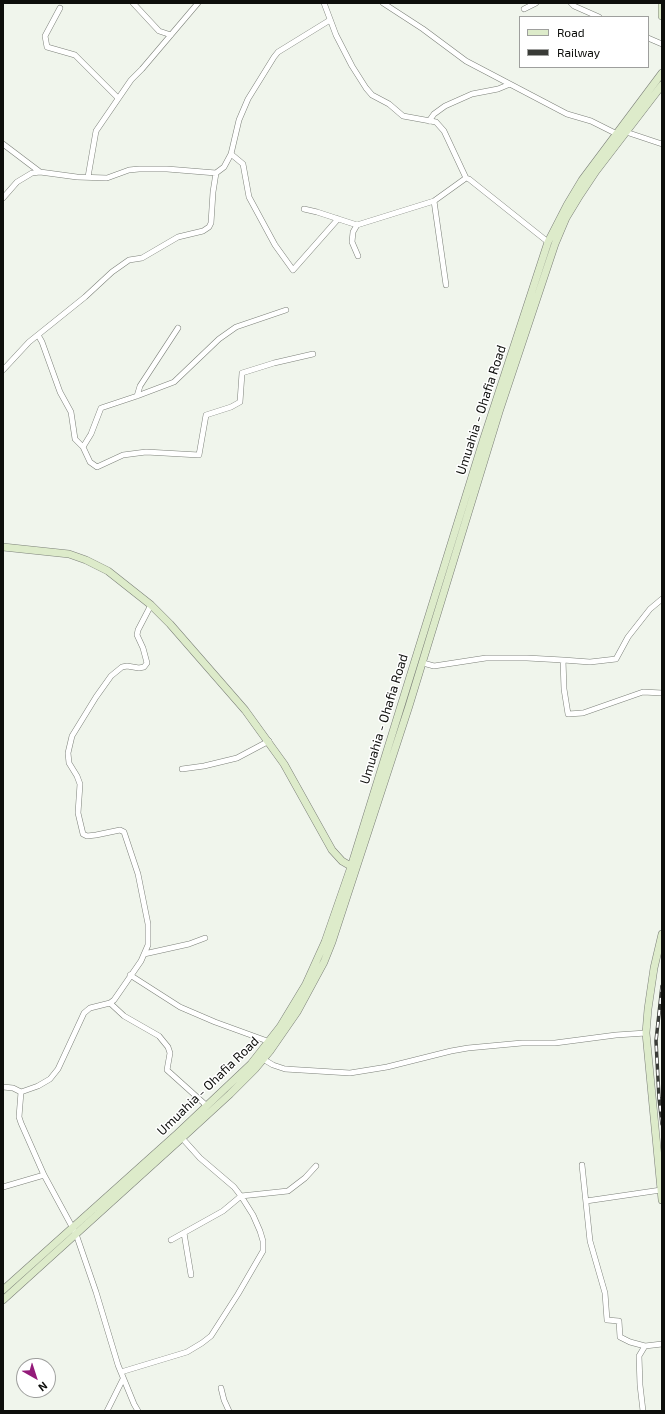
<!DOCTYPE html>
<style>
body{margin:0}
#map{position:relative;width:665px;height:1414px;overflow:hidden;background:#f0f5ec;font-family:"Exo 2",sans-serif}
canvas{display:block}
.frame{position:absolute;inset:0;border:4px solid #0d0e0b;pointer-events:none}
.legend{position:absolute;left:519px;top:16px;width:130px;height:52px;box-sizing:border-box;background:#fff;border:1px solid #9e9f9d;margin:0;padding:5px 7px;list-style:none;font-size:12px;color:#0d0e0b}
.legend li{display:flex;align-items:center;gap:8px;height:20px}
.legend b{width:20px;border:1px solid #9e9f9d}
.north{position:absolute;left:16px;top:1358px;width:40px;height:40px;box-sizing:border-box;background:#fff;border:1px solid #9e9f9d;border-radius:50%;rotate:141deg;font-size:11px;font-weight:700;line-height:16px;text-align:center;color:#0d0e0b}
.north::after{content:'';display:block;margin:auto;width:14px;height:18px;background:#931b79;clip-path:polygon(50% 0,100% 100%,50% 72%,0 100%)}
</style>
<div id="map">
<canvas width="665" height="1414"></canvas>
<div class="frame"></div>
<ul class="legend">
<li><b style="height:5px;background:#ddebca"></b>Road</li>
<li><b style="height:5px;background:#393b37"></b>Railway</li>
</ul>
<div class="north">N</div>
</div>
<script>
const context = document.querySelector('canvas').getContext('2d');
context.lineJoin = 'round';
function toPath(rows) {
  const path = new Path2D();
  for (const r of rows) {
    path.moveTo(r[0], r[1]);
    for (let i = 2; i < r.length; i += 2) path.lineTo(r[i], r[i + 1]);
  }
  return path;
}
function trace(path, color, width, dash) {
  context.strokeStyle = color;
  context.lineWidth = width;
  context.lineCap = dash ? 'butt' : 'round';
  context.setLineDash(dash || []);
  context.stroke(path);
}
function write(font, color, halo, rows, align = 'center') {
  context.font = font + ' "Exo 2",sans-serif';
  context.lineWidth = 3;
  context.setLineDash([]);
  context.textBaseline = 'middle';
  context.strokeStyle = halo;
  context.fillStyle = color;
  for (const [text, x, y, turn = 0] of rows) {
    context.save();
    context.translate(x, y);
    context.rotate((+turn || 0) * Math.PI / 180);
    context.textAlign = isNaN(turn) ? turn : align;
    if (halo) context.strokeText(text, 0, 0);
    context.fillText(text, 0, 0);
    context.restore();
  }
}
const street = toPath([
 [133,3,159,31,171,35],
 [324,3,336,35,352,66,366,88,372,95,389,104,403,116,436,122,444,131,466,178],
 [383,3,423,29,466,61,567,114,591,121,617,134],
 [571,3,574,6,599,17],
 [60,8,45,36,47,47,75,55,118,98],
 [524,9,536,3],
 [648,38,662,44],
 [429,121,434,114,445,106,472,94,498,89,510,84],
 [626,132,662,144],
 [3,144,40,172],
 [231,154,243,164,249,197,275,245,293,270,338,219],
 [88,177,96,131,131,80,142,69,198,3],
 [3,198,17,182,32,173,40,172,77,177,107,178,129,170,139,169,167,169,216,173,224,167,231,154,239,120,248,99,274,57,278,52,330,20],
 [434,201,446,285],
 [304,209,317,212,357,225],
 [358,256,352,242,353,232,357,225,434,201,466,178,469,179,548,242],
 [38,335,42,342,60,392,71,412,75,439,83,447,90,462,97,467,123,455,146,452,199,455,206,415,231,407,240,402,242,373,274,363,313,354],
 [3,370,29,342,85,297,112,272,129,260,142,258,178,237,203,231,209,227,211,223,213,192,216,173],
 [137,396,140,386,178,328],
 [83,447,91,434,101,408,137,396,174,382,219,339,236,327,286,310],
 [563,660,590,662,616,659,628,637,650,609,662,599],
 [423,663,434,666,486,658,527,658,563,660,564,689,568,714,583,713,643,692,662,693],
 [182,769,204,766,237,758,269,741],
 [144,954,189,944,205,938],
 [130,975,180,1007,215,1022,270,1042],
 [110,1003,124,1016,159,1036,168,1047,170,1053,167,1070,207,1106],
 [263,1059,273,1065,285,1069,350,1073,387,1067,451,1051,468,1048,522,1043,555,1043,616,1035,646,1033],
 [3,1087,13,1088,21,1092,38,1086,50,1079,58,1069,84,1013,90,1008,110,1003,114,1000,141,961,148,945,148,924,138,874,124,832,120,830,96,835,87,836,83,834,78,813,80,784,77,776,69,763,68,753,72,736,96,697,111,676,122,667,127,666,139,668,144,667,147,663,143,648,137,635,138,630,151,605],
 [21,1092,19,1117,21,1123,44,1175,76,1234,96,1292,118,1365,134,1404,138,1411],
 [582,1165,590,1241,605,1293,607,1320,619,1321,620,1337,630,1342,645,1346],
 [3,1187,44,1175],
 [586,1201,661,1190],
 [184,1233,191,1275],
 [171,1240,223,1211,241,1196,288,1191,305,1178,316,1166],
 [121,1372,187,1352,202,1343,211,1336,238,1294,263,1251,263,1241,260,1231,253,1215,241,1196,234,1187,200,1158,182,1138],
 [221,1388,224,1400,229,1411],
 [107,1411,123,1379],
 [643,1411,640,1385,639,1356,645,1346,662,1344]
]);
const secondary = toPath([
 [662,3,662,16],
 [3,547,69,554,86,560,108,571,151,605,170,624,245,710,284,764,332,850,342,861,354,868],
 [662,934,654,968,648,1009,646,1033,662,1200],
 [3,1290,178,1133,251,1064,280,1027,306,984,325,942,351,867,483,441,548,242,567,205,582,180,662,73],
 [3,1300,182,1138,230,1094,255,1069,270,1051,297,1012,324,962,332,942,409,706,499,412,555,244,566,218,580,195,596,171,662,85]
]);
trace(street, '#7c8079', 6);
trace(secondary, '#7c8079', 8);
trace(street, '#fff', 5);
trace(secondary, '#ddebca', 7);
const rail = toPath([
 [662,986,656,1041,659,1098,662,1124]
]);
trace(rail, '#393b37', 3.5);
trace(rail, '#fff', 2, [6]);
write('13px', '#0d0e0b', '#fff', [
 ["Umuahia - Ohafia Road",481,410,-72],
 ["Umuahia - Ohafia Road",384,719,-73],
 ["Umuahia - Ohafia Road",208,1086,-44]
]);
</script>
